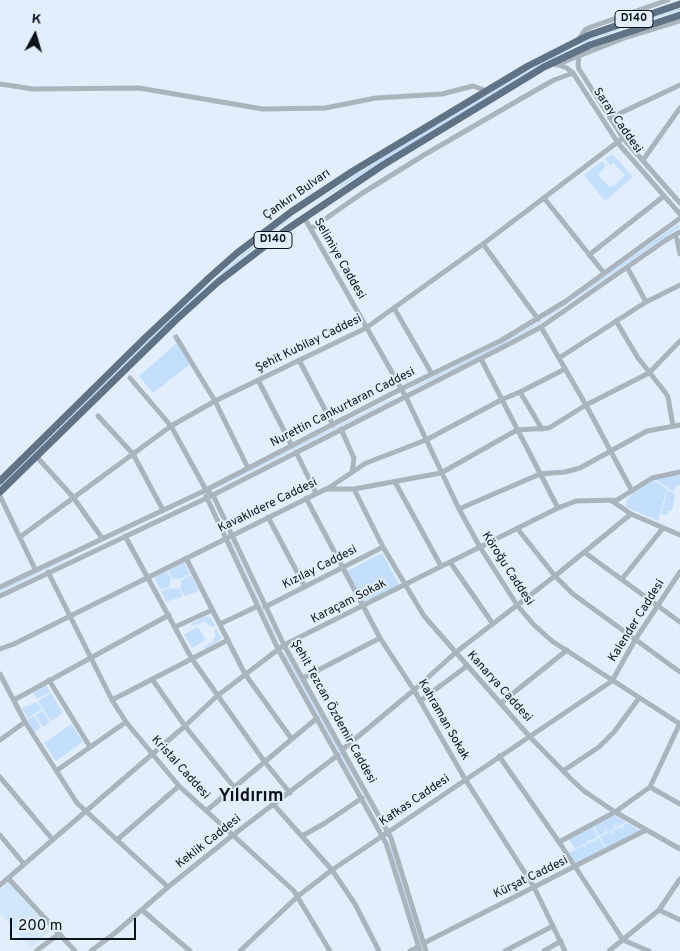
<!DOCTYPE html>
<meta charset="utf-8">
<style>
body{margin:0}
#map{position:relative;width:680px;height:951px;overflow:hidden;background:#e2eefc;font-family:Overpass,sans-serif}
canvas{display:block}
.north{position:absolute;left:10px;top:10px;width:50px;height:50px;-webkit-text-stroke:4px #e2eefc;paint-order:stroke;rotate:6deg;font-size:14px;font-weight:700;line-height:20px;text-align:center;color:#0a1119}
.north::after{content:'';display:block;margin:auto;width:18px;height:22px;background:#0a1119;clip-path:polygon(50% 0,100% 100%,50% 72%,0 100%)}
.scale{position:absolute;left:10px;top:918px;width:126px;height:22px;box-sizing:border-box;border:2px solid #0a1119;border-top:0;padding-left:6px;font-size:15px;line-height:18px;white-space:nowrap;color:#0a1119;-webkit-text-stroke:4px #e2eefc;paint-order:stroke}
</style>
<div id="map">
<canvas width="680" height="951"></canvas>
<div class="north">K</div>
<div class="scale">200 m</div>
</div>
<script>
const context = document.querySelector('canvas').getContext('2d');
context.lineJoin = 'round';
function fillPath(path, color) {
  context.fillStyle = color;
  context.fill(path, 'evenodd');
}
function toPath(rows) {
  const path = new Path2D();
  for (const r of rows) {
    path.moveTo(r[0], r[1]);
    for (let i = 2; i < r.length; i += 2) path.lineTo(r[i], r[i + 1]);
  }
  return path;
}
function trace(path, color, width, dash) {
  context.strokeStyle = color;
  context.lineWidth = width;
  context.lineCap = dash ? 'butt' : 'round';
  context.setLineDash(dash || []);
  context.stroke(path);
}
function write(font, color, halo, rows, align = 'center') {
  context.font = font + ' Overpass,sans-serif';
  context.lineWidth = 4;
  context.setLineDash([]);
  context.textBaseline = 'middle';
  context.strokeStyle = halo;
  context.fillStyle = color;
  for (const [text, x, y, turn = 0] of rows) {
    context.save();
    context.translate(x, y);
    context.rotate((+turn || 0) * Math.PI / 180);
    context.textAlign = isNaN(turn) ? turn : align;
    if (halo) context.strokeText(text, 0, 0);
    context.fillText(text, 0, 0);
    context.restore();
  }
}
fillPath(toPath([
 [9,882,51,931,31,948,0,913,0,890]
]), '#d1e7fe');
fillPath(toPath([
 [680,8,680,10,624,28,576,46,522,76,313,204,355,175,408,142,551,57,583,41],
 [612,154,633,177,605,201,584,175,602,161,606,166,598,175,609,187,614,186,625,175,617,167,614,162,610,165,605,159],
 [292,216,293,217,264,239,204,291,0,487,0,485,161,327,243,254],
 [678,224,680,227,535,326,494,349,412,389,411,388,492,348,541,321],
 [177,343,190,364,153,393,139,376],
 [394,398,394,399,215,489,214,487],
 [680,475,680,485,675,487,673,491,655,479],
 [653,480,667,489,658,521,626,507,627,499,640,487],
 [668,490,675,494,672,511,668,510,667,515,661,514],
 [196,497,75,555,0,592,0,590,75,553],
 [230,541,231,541,277,638,276,638],
 [382,553,400,586,363,602,347,571],
 [184,562,190,574,180,579,172,578,168,570],
 [166,571,171,578,169,587,160,589,154,577],
 [191,575,199,591,185,596,180,589,182,580],
 [170,588,179,589,183,596,166,602,161,591],
 [207,616,211,618,215,626,212,627,205,622,205,619,204,622,192,626,191,624],
 [198,627,206,640,192,648,184,634],
 [216,628,221,637,220,640,205,649,204,647,212,642,215,636,217,636,215,634,214,630],
 [285,653,321,715,380,825,284,654],
 [46,685,50,692,37,699,33,693],
 [51,693,63,713,51,721,38,701],
 [37,702,42,709,28,718,22,708],
 [43,711,50,722,43,727,35,715],
 [34,716,41,728,34,733,27,720],
 [71,724,83,742,56,761,44,743],
 [614,815,626,822,617,827,614,824,613,825,615,828,608,832,605,828,604,829,606,832,599,836,594,826],
 [628,823,640,831,606,849,600,837,610,832,612,835,613,835,612,831,621,827,623,829,624,828,622,826],
 [592,826,598,837,589,841,587,838,588,842,575,849,569,839],
 [599,838,605,849,577,864,569,853,583,846,585,848,585,845,593,841,594,843,594,841],
 [389,845,391,845,424,951,422,951]
]), '#c3dffd');
trace(toPath([
 [579,39,585,30,591,27,668,0],
 [579,56,578,65,579,69,623,138,680,203],
 [556,64,567,68,573,73,618,143,680,214],
 [556,65,627,37,680,21],
 [0,84,33,89,139,88,263,109,325,108,376,98,442,94,473,86,487,91],
 [610,118,680,85],
 [643,160,680,108],
 [544,198,604,273],
 [304,217,406,397,459,509,480,547,517,605,534,625,552,641,680,724],
 [311,229,361,194,424,155,524,97,554,80,573,73],
 [677,239,680,254],
 [483,244,538,319],
 [589,255,664,196],
 [627,267,646,302],
 [394,308,432,374],
 [616,321,638,358,665,392,668,397,673,426],
 [541,327,586,405,632,491],
 [176,337,215,401,248,468],
 [559,358,646,302,680,285],
 [481,359,558,508],
 [299,360,333,425],
 [130,378,171,426,206,490,213,495,284,645,391,838,426,951],
 [258,380,292,446],
 [520,392,542,429],
 [98,416,133,454,163,510],
 [341,429,354,458,352,472],
 [296,452,316,493],
 [36,456,73,497,102,538],
 [395,482,441,566],
 [327,489,366,463,426,440,501,400,520,392,565,369],
 [354,489,383,547,424,616,530,737,570,778,584,791,615,812,680,849],
 [0,496,35,569],
 [206,496,278,649,386,843,420,951],
 [306,498,380,638,414,690,465,779,534,887,565,951],
 [612,501,631,514,680,535],
 [459,509,540,474,565,472,580,468,647,431,680,425],
 [268,517,305,587],
 [517,528,555,576,573,594,680,672],
 [125,536,192,659,264,761,290,793],
 [20,537,171,426,215,401,366,328,483,244,623,138],
 [584,552,680,622],
 [186,558,245,674,291,738],
 [450,562,493,624],
 [48,572,112,700,126,722,179,786,294,891,330,951],
 [622,579,663,528],
 [0,587,206,490,401,389,502,340,566,301,679,219],
 [0,596,213,495,513,342,541,327,666,240,680,232],
 [265,607,383,547],
 [220,624,258,606],
 [175,627,212,610],
 [0,649,14,644,326,489,354,489,441,473,517,430,549,428,586,405,649,373,680,341],
 [0,674,25,722,77,803,168,887],
 [303,678,380,638],
 [152,679,185,726,234,787],
 [49,680,90,747],
 [14,700,169,615],
 [112,700,228,640],
 [420,701,467,666],
 [501,703,567,650],
 [0,740,25,722],
 [343,749,414,690,455,653,555,576,631,514],
 [499,756,559,842,623,940,649,951],
 [56,771,126,722],
 [563,771,599,747,614,732,639,698],
 [0,777,53,840],
 [650,787,680,804],
 [274,805,332,870,355,904,379,951],
 [206,811,317,718],
 [0,835,24,864],
 [302,836,325,823,362,798],
 [117,840,179,786],
 [559,842,615,812,650,787,680,723],
 [8,878,75,951],
 [0,885,185,726,217,696,284,645,558,508,576,501,617,500,652,478,680,472],
 [142,910,190,951],
 [659,910,680,920],
 [424,943,646,830],
 [36,951,59,934],
 [91,951,115,933,168,887,233,835,338,755],
 [240,951,298,896,332,870,612,681,635,640,680,572],
 [410,951,418,947],
 [505,951,553,926],
 [544,951,561,941],
 [609,951,659,910,680,879]
]), '#aab4bd', 5);
trace(toPath([
 [0,481,146,337,211,276,237,253,291,212,353,171,528,66,589,35,680,4],
 [0,492,177,319,218,282,286,230,383,165,544,67,590,45,680,15]
]), '#5f7286', 7);
for (const [x, y, w] of [
 [634,19,38],
 [273,240,38]
]) {
  const box = new Path2D();
  box.roundRect(x - w / 2, y - 8.5, w, 17, 4);
  context.fillStyle = '#e2eefc';
  context.fill(box);
  trace(box, '#0a1119', 1);
}
write('bold 11px', '#0a1119', null, [
 ["D140",634,19],
 ["D140",273,240]
]);
write('12px', '#0a1119', '#e2eefc', [
 ["Saray Caddesi",617,121,55],
 ["Çankırı Bulvarı",297,195,-35],
 ["Selimiye Caddesi",339,259,60],
 ["Şehit Kubilay Caddesi",309,344,-26],
 ["Nurettin Cankurtaran Caddesi",343,408,-27],
 ["Kavaklıdere Caddesi",268,506,-26],
 ["Kızılay Caddesi",320,568,-27],
 ["Köroğu Caddesi",507,569,57],
 ["Karaçam Sokak",349,602,-27],
 ["Kalender Caddesi",637,621,-58],
 ["Kanarya Caddesi",499,687,48],
 ["Şehit Tezcan Özdemir Caddesi",333,712,61],
 ["Kahraman Sokak",443,720,60],
 ["Kristal Caddesi",180,768,48],
 ["Kafkas Caddesi",415,801,-34],
 ["Keklik Caddesi",209,842,-38],
 ["Kürşat Caddesi",531,878,-26]
]);
write('bold 18px', '#0a1119', '#e2eefc', [
 ["Yıldırım",251,797]
]);
</script>
